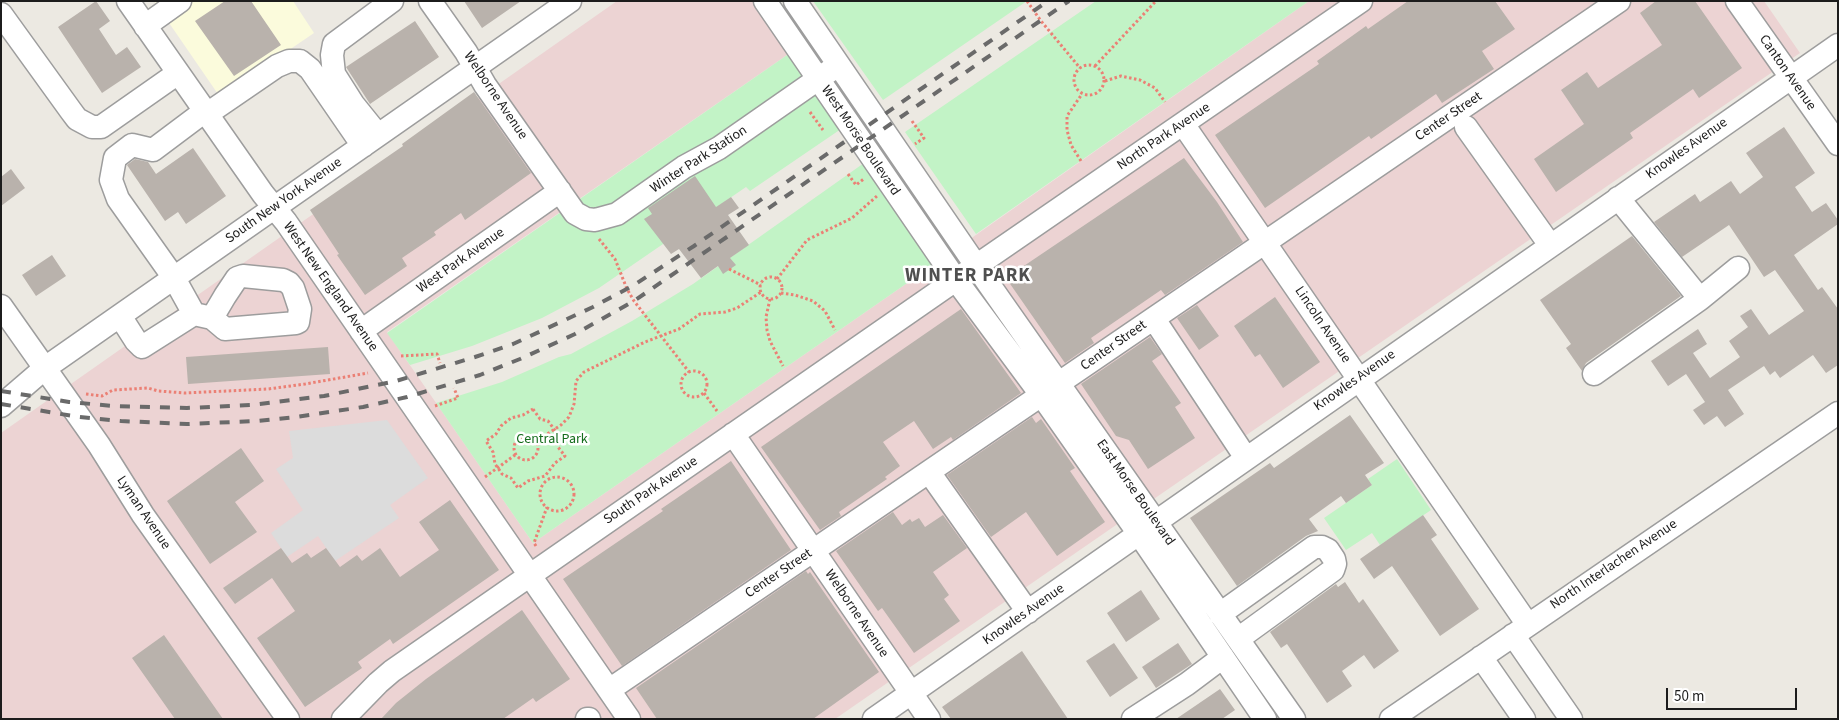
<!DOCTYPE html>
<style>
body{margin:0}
#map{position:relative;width:1839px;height:720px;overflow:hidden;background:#ece9e2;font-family:"Source Sans 3",sans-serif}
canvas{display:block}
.frame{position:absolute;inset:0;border:2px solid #1c1c1c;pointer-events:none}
.scale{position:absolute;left:1666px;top:688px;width:131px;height:22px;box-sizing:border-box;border:2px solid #1c1c1c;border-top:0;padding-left:6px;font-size:15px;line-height:18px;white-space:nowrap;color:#1c1c1c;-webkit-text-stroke:4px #fff;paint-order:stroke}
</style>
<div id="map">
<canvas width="1839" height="720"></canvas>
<div class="frame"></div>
<div class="scale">50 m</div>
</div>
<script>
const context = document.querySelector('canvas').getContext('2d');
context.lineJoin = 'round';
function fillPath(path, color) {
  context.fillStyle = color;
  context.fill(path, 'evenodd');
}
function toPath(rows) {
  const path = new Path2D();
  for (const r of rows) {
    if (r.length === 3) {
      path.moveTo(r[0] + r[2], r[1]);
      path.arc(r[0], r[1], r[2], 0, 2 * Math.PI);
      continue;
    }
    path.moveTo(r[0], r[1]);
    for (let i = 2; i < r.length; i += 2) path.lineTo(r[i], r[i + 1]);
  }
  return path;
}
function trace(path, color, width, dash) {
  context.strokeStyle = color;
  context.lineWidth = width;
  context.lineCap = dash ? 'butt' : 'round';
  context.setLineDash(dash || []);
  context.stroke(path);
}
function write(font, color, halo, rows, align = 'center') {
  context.font = font + ' "Source Sans 3",sans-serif';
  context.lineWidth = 5;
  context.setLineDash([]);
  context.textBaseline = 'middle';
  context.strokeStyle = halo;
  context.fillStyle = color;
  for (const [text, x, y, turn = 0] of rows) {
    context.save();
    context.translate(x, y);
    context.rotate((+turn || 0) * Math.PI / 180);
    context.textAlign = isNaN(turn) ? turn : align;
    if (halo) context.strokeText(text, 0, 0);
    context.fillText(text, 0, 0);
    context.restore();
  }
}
fillPath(toPath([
 [617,1,754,1,790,53,387,332,533,543,936,263,1309,1,1764,1,1800,53,835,719,1,719,1,433]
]), '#ecd3d3');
fillPath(toPath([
 [154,1,293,1,314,33,220,97]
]), '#fbfbdc');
fillPath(toPath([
 [813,1,1027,1,883,100],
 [1096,1,1309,1,976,234,905,132],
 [790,53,841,129,750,191,746,187,599,288,542,318,472,346,410,365,387,333],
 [864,163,936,263,533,543,436,403,502,382,559,357,571,354,632,321,693,284],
 [1397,459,1431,510,1380,545,1372,533,1346,550,1324,518,1372,485,1368,479]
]), '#c2f3c6');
fillPath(toPath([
 [387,420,428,478,390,505,399,518,335,561,318,536,287,557,271,533,303,510,276,469,293,458,289,431]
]), '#dcdcdc');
fillPath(toPath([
 [96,1,110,21,99,29,116,55,127,47,141,67,102,93,58,27],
 [225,1,251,1,281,45,234,76,195,21],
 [464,1,521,1,482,28],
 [1408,1,1495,1,1515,29,1482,51,1494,69,1442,103,1436,94,1371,139,1369,136,1265,208,1215,135,1319,64,1317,61,1366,26,1368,29],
 [1656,1,1695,1,1742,68,1699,98,1693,89,1630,133,1633,138,1556,192,1534,159,1584,124,1561,90,1587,72,1598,88,1662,45,1640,13],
 [415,21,439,57,370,104,346,67],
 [474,92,531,173,465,220,461,213,434,232,436,235,402,258,407,266,365,295,337,255,339,254,310,210,403,146,402,144],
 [1784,127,1815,173,1795,187,1812,212,1826,203,1838,220,1838,224,1794,255,1818,290,1822,287,1838,309,1838,365,1826,373,1813,355,1780,378,1775,371,1770,375,1764,366,1728,390,1744,414,1725,427,1717,416,1704,425,1693,410,1705,402,1686,374,1668,386,1651,361,1698,329,1707,344,1693,353,1710,378,1740,357,1729,341,1748,327,1740,316,1751,309,1769,335,1804,311,1775,270,1764,277,1729,225,1682,257,1654,222,1695,194,1700,202,1731,181,1740,194,1763,177,1746,153],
 [193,148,226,196,186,224,178,212,165,221,127,165,135,159,148,162,156,174],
 [1184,158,1217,202,1243,242,1165,295,1161,290,1091,338,1094,343,1065,363,1006,278],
 [11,169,25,188,1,206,1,177],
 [695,176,716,207,731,197,739,208,728,215,749,245,730,258,736,265,723,274,718,266,701,278,679,249,671,254,644,219,652,214,648,208],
 [1632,236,1681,296,1586,363,1582,371,1566,348,1571,344,1540,300],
 [52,255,66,276,36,296,22,275],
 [1275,297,1320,362,1283,388,1260,354,1255,357,1234,326],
 [1197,305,1219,336,1199,350,1177,318],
 [961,309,1021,393,953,440,951,437,933,449,914,421,883,442,900,466,885,477,887,479,839,512,841,516,820,530,761,447],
 [1150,337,1162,354,1152,361,1181,403,1175,407,1195,438,1148,469,1129,440,1116,436,1081,384],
 [328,347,330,374,188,384,186,357],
 [1350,415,1384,463,1365,475,1372,485,1346,503,1341,496,1309,519,1318,531,1306,536,1237,586,1190,518,1270,463,1274,468],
 [1032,417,1036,423,1041,419,1075,468,1070,471,1105,522,1057,556,1026,512,991,537,947,475],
 [241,448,264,481,235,502,257,532,210,564,167,501],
 [731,461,791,550,622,666,563,579,663,511,661,509],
 [450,500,499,570,393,644,390,639,358,662,362,668,305,707,257,638,295,611,272,578,235,604,223,588,281,548,292,563,307,553,311,558,326,548,340,567,357,555,362,561,380,548,400,577,439,550,419,522],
 [893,512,902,525,910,519,912,522,919,518,925,527,943,515,967,548,933,572,949,595,944,599,960,621,914,653,882,608,878,611,836,551],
 [1423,515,1437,535,1431,539,1479,609,1440,636,1392,566,1374,579,1360,559],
 [806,571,808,574,810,572,879,672,813,719,657,719,636,688],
 [1345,582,1359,603,1363,599,1399,651,1374,669,1364,655,1342,671,1352,686,1327,703,1287,644,1281,648,1270,632,1336,584,1338,587],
 [1141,590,1160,619,1126,642,1107,613],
 [522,610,570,679,536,702,533,698,503,719,381,719,396,703,426,679],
 [164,635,223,719,175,719,132,658],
 [1114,643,1138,678,1110,697,1086,661],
 [1178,643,1192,664,1156,688,1142,667],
 [1022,651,1068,719,951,719,942,707],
 [1220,689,1235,710,1222,719,1176,719]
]), '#b9b2ac');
const minor = toPath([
 [128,1,263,194,286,222,629,719],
 [430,1,466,52,485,85,575,213,586,219,595,220,617,214,684,167,719,148,831,70],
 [765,1,956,280,1042,396,1139,534,1265,719],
 [795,1,988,283,1294,719],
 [1737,1,1838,144],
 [1,14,71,111,77,119,92,127,101,127,178,73],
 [145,26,180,1],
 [207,114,277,66,289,61,300,61,310,69,363,146],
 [1183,124,1528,625],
 [1466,127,1550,245],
 [378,135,353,104,334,74,332,55,334,44,392,1],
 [1700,299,1738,268],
 [1,306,99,445,143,515,288,719],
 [194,314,212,318,225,329,296,323,298,322,300,309,293,288,289,283,283,280,243,276,237,278,225,296,212,318],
 [120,316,136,341,142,347,194,314,174,278,118,199,111,180,115,158,132,145,153,150,205,111],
 [1154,319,1246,458],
 [361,331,560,191],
 [1594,374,1700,299,1618,198],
 [1,406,45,368,570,1],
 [733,434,929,719],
 [929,472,1028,612],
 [1220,614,1314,547,1322,547,1328,550,1334,559,1335,564,1333,570,1238,639],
 [1513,635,1571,719],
 [1481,657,1524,719],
 [609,690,1619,1],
 [343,719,378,683,392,671,944,288,1361,1],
 [587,719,589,719],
 [874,719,1838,45],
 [1133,719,1187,684,1223,657],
 [1391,719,1838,413]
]);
trace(minor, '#9d9d9d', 25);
trace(toPath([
 [1027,1,1041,21,1080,68],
 [1089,80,15],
 [1095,66,1156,1],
 [1105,81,1121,76,1140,80,1155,88,1165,102],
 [810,112,823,130],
 [912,121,924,138,915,144],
 [1081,161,1071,145,1067,130,1067,116,1082,94],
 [848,174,856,185,865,178],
 [599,239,615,259,627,289,634,301,689,372],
 [729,269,761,285],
 [771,288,11],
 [777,279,807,240,852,218,877,196],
 [781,293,795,295,813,301,825,311,835,330],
 [770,299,766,317,767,330,770,341,783,366],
 [401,356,437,354,440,363],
 [694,384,13],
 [704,393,717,411],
 [86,394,102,396,113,390,148,388,158,391,185,393,268,389,305,384,368,373],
 [435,406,458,398,454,388],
 [533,409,540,419,548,421,554,429,557,434,558,447,565,456,555,463,545,476,528,481,518,488,511,478,502,474,498,468,495,464,493,452,486,441,496,434,501,426,511,418,523,415,533,409],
 [526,448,12],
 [535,442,561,425,569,417,574,404,576,381,584,372,645,342,679,329,700,314,725,312,737,308,761,292],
 [485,477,515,455],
 [557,494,17],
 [536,546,534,543,547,507]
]), '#eb8075', 3, [2.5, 2.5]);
trace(minor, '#fff', 22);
trace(toPath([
 [1,391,69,402,114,406,187,408,251,405,324,396,396,381,475,357,513,344,593,307,634,285,694,246,1048,1],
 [1,404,79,417,121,421,187,424,257,421,296,417,363,407,407,397,480,375,520,359,575,334,634,301,1069,1]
]), '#6a6a6a', 4, [10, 10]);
write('14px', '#1c1c1c', '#fff', [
 ["Canton Avenue",1787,73,55],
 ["Welborne Avenue",495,96,56],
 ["Center Street",1449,117,-34],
 ["North Park Avenue",1164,137,-34],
 ["West Morse Boulevard",860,141,56],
 ["Knowles Avenue",1687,149,-35],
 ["Winter Park Station",699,160,-33],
 ["South New York Avenue",284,201,-35],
 ["West Park Avenue",461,261,-35],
 ["West New England Avenue",330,287,55],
 ["Lincoln Avenue",1322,325,56],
 ["Center Street",1114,346,-35],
 ["Knowles Avenue",1355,381,-35],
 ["South Park Avenue",651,491,-34],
 ["East Morse Boulevard",1135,493,55],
 ["Lyman Avenue",143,513,56],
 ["North Interlachen Avenue",1614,565,-34],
 ["Center Street",779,574,-34],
 ["Welborne Avenue",856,614,56],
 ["Knowles Avenue",1024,615,-35]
]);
write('14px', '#166d1d', '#fff', [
 ["Central Park",552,440]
]);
context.letterSpacing = '1px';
write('bold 19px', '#4f4f4f', '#fff', [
 ["WINTER PARK",968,277]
]);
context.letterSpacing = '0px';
</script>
